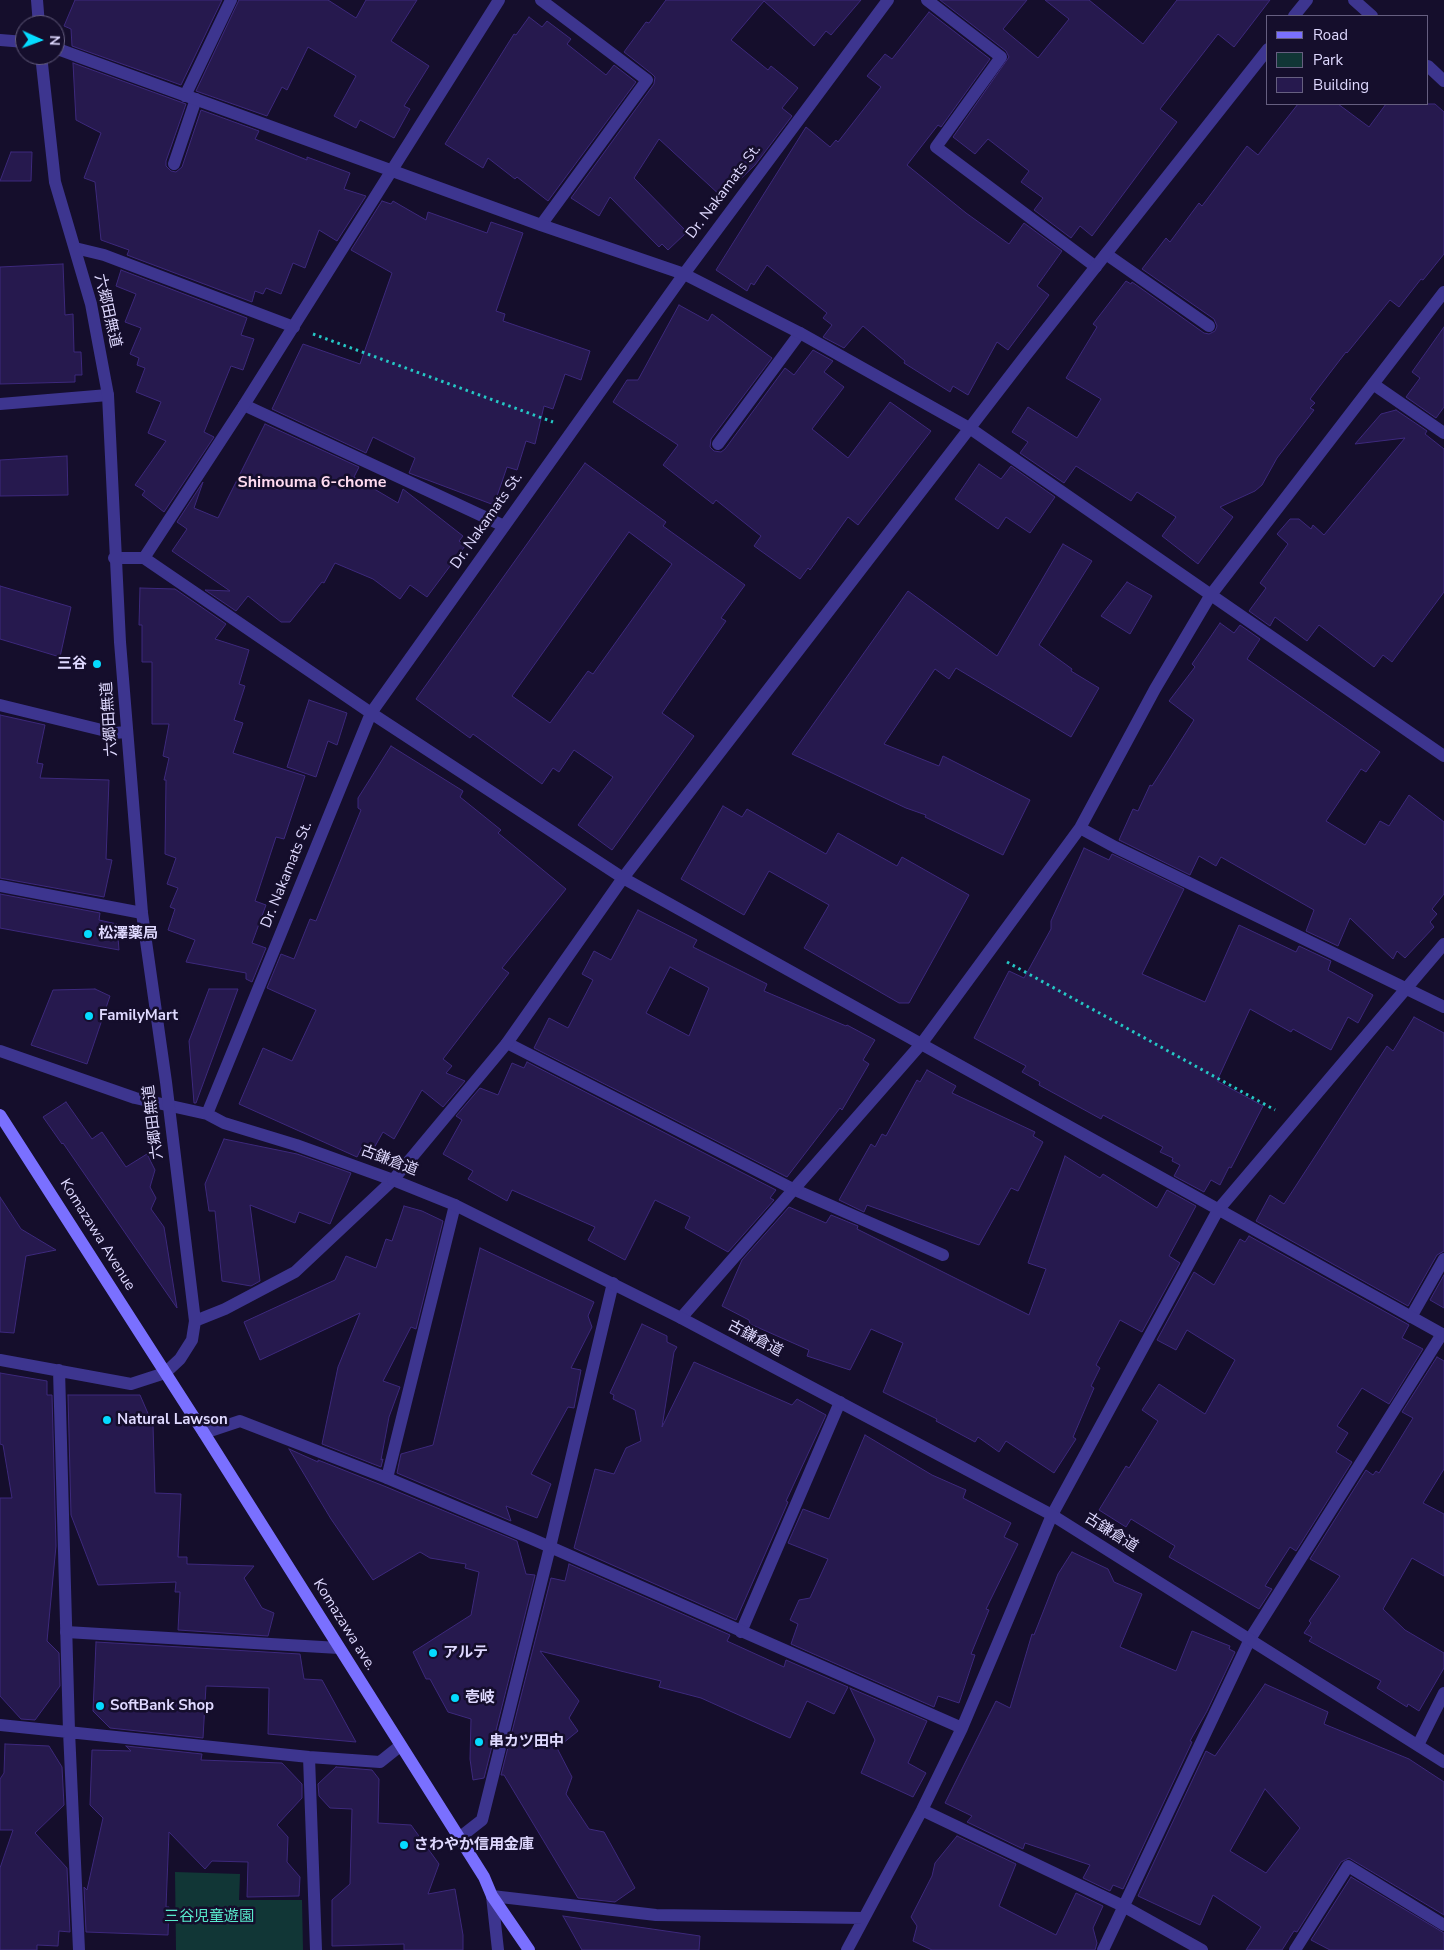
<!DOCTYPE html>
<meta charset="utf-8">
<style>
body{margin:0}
#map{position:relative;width:1444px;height:1950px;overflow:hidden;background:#150e2c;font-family:"Nunito Sans",sans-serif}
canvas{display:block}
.legend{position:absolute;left:1266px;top:15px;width:162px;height:90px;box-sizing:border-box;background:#150e2c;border:1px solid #665f80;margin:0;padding:6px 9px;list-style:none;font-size:15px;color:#dfd9ff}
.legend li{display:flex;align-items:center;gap:10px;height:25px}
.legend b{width:25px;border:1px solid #665f80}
.north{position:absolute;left:15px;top:15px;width:50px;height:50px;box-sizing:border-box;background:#150e2c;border:1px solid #665f80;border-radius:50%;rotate:92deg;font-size:14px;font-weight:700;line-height:20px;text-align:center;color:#dfd9ff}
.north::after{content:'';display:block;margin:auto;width:18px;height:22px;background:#05dbff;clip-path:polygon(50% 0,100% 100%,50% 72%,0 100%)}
</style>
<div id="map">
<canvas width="1444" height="1950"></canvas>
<ul class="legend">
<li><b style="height:6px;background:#7a70ff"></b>Road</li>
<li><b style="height:14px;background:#113636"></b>Park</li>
<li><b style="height:14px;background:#26194e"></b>Building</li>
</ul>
<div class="north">N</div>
</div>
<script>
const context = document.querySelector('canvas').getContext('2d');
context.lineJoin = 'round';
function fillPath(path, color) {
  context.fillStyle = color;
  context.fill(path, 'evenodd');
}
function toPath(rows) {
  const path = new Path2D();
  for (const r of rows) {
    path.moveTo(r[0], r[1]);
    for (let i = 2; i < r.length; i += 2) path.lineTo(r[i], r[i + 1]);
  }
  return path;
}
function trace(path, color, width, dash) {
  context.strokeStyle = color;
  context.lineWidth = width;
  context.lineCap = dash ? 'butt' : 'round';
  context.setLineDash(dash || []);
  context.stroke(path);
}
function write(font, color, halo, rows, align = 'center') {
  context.font = font + ' "Nunito Sans","Noto Sans JP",sans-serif';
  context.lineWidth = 5;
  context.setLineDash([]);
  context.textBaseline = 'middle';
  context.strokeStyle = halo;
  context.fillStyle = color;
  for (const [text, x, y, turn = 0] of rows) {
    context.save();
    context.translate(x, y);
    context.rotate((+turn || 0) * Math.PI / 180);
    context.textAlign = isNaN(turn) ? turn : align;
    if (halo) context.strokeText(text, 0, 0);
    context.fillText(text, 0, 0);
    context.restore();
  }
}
fillPath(toPath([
 [175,1872,240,1874,239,1900,302,1900,303,1950,176,1950]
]), '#113636');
const building = toPath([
 [75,0,222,0,181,85,72,46,71,29,64,26,75,0],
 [239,0,328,0,356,18,366,0,417,0,391,41,429,66,404,106,410,109,394,138,360,120,356,128,334,116,356,76,308,47,287,90,282,87,267,116,196,91,239,0],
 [666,0,861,0,831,35,826,31,814,46,764,1,731,40,768,70,771,66,798,88,782,108,792,116,755,165,722,197,659,139,634,178,687,232,668,250,662,244,659,247,610,197,599,216,571,198,654,84,655,77,652,74,624,52,646,22,649,23,666,0],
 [940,0,1027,0,1003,29,1038,58,1069,19,1045,0,1089,0,1143,44,1177,0,1270,0,1234,47,1218,34,1160,109,1177,122,1092,236,1080,226,1071,238,1034,210,1043,198,1021,182,1029,171,988,139,975,154,953,137,1009,57,1006,51,940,0],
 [929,12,990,59,941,127,938,125,907,165,966,213,1009,244,1024,223,1062,251,1037,286,1049,295,1008,350,997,342,968,395,953,386,950,392,904,363,905,361,863,326,844,348,823,337,832,325,823,318,827,313,767,265,754,285,751,283,747,291,716,270,806,127,830,147,836,140,838,142,881,87,867,76,885,54,892,59,929,12],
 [529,17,542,27,547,21,571,39,567,44,606,75,614,65,636,82,548,201,517,177,515,179,488,158,483,168,445,144,514,34,516,35,529,17],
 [73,63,186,104,166,161,166,166,171,171,176,172,182,167,201,110,259,131,255,139,307,160,307,157,350,173,344,189,366,196,337,241,319,230,305,268,293,263,281,294,266,288,263,294,255,291,252,302,127,255,129,250,101,240,95,182,84,178,101,133,76,120,73,63],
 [1298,104,1338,104,1369,127,1386,104,1435,104,1444,112,1444,254,1423,280,1421,279,1399,307,1390,300,1347,353,1346,352,1310,399,1315,403,1310,408,1314,410,1277,458,1262,485,1255,491,1220,507,1233,517,1198,564,1162,536,1176,517,1137,492,1131,501,1076,466,1064,483,1020,453,1028,442,1012,432,1028,407,1077,438,1101,399,1066,378,1097,327,1093,324,1126,281,1131,284,1132,282,1204,333,1209,334,1215,331,1217,326,1214,319,1142,269,1166,238,1170,242,1199,203,1202,206,1247,146,1258,155,1298,104],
 [11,152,32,152,31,181,0,181,11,152],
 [382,201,391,204,393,201,426,220,428,212,487,233,491,222,523,233,496,311,505,314,503,321,590,351,581,380,565,374,553,409,544,406,535,444,526,441,517,470,507,467,494,505,409,473,415,458,373,437,366,453,272,409,303,344,360,364,392,273,351,250,382,201],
 [63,264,65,315,73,314,74,352,81,352,82,375,75,375,75,382,0,384,0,267,63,264],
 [121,270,247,318,241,335,254,339,243,370,231,366,204,432,214,437,164,512,142,495,145,491,135,485,166,441,148,433,161,402,136,392,145,368,137,365,139,358,130,354,141,328,125,322,136,294,116,286,121,270],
 [679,305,708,321,712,314,772,358,711,439,710,447,714,451,721,452,725,449,785,368,794,375,813,350,833,361,824,372,844,387,812,429,848,458,890,402,931,431,858,525,848,517,810,570,808,568,800,579,754,546,761,536,716,500,713,504,663,465,678,445,613,402,627,380,638,380,679,305],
 [1444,327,1444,407,1436,418,1406,397,1420,378,1412,372,1444,327],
 [1396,410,1427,431,1425,434,1444,449,1444,592,1392,662,1383,655,1374,667,1319,625,1307,641,1275,617,1270,626,1249,611,1266,588,1260,583,1288,544,1277,534,1290,519,1299,519,1311,529,1313,525,1324,535,1405,438,1355,444,1381,414,1396,410],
 [265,424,359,467,354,477,398,503,403,489,463,536,459,541,465,546,427,597,410,585,400,599,373,579,335,563,324,583,322,582,290,622,281,622,248,596,236,611,205,590,230,591,172,551,187,529,177,522,203,482,194,508,218,518,265,424],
 [67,456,68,495,0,496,0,460,67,456],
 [585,463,666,522,663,526,745,585,721,618,726,621,662,713,694,736,612,850,578,825,613,777,574,750,559,772,553,768,542,784,473,734,470,738,416,699,585,463],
 [629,532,672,564,593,674,588,671,550,723,512,696,629,532],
 [979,464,1001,479,1011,466,1055,497,1030,533,1006,517,998,529,955,499,979,464],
 [1063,544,1092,561,1039,645,1072,669,1071,671,1099,688,1071,737,956,668,949,679,935,669,884,744,939,766,943,756,1030,800,1003,855,925,817,926,815,906,808,792,754,908,591,997,656,1063,544],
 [1127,582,1152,596,1130,634,1101,616,1127,582],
 [0,586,71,607,60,657,0,639,0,586],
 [140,588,175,589,226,624,215,639,249,650,239,684,245,686,234,720,243,723,233,753,305,776,284,839,276,837,255,901,266,905,252,943,266,948,252,982,246,979,246,973,186,962,195,940,168,930,175,909,170,907,178,888,167,884,176,858,165,854,166,780,164,780,169,758,163,756,169,724,152,724,152,662,142,662,142,625,139,625,140,588],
 [1220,623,1234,633,1240,625,1260,639,1247,659,1380,752,1366,772,1361,769,1326,821,1365,845,1380,821,1389,826,1409,795,1444,822,1444,894,1432,909,1437,914,1430,922,1434,927,1405,958,1397,951,1393,959,1350,918,1338,946,1306,931,1314,910,1221,857,1216,866,1199,856,1190,875,1119,840,1133,809,1138,811,1150,785,1152,786,1194,720,1169,701,1195,667,1192,664,1220,623],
 [309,700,347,713,337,745,328,741,316,777,287,767,309,700],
 [0,715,45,725,37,763,43,764,40,778,109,780,106,859,112,860,104,897,0,878,0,715],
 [391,746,463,791,460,797,501,830,498,833,566,889,502,968,509,973,443,1059,452,1066,446,1073,465,1081,443,1107,422,1090,394,1139,383,1132,373,1150,363,1145,357,1157,239,1104,263,1048,292,1061,316,1010,267,988,281,954,294,959,310,919,316,921,361,810,358,808,358,798,391,746],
 [723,806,742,817,747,809,826,854,838,833,897,866,902,857,969,895,909,1003,899,1003,804,948,829,905,769,871,744,915,681,879,723,806],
 [1084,848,1109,860,1112,854,1184,889,1142,974,1205,1002,1239,925,1296,952,1299,946,1331,961,1328,970,1373,995,1358,1023,1348,1017,1331,1050,1293,1029,1291,1032,1250,1009,1217,1081,1263,1106,1231,1168,1229,1167,1220,1185,1211,1180,1204,1192,1174,1176,1180,1165,1172,1161,1173,1158,1160,1152,1163,1147,1103,1115,1101,1119,1039,1085,1040,1082,1022,1072,1026,1066,974,1038,1009,971,1024,978,1051,929,1051,921,1084,848],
 [0,894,100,913,99,920,117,924,119,950,0,928,0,894],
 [638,910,697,940,693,947,767,984,764,991,846,1026,847,1025,875,1040,863,1060,869,1064,842,1110,840,1108,787,1177,534,1048,549,1018,568,1028,593,980,582,974,594,951,611,960,638,910],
 [670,967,709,988,689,1036,646,1013,670,967],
 [95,989,110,996,87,1064,31,1045,53,990,95,989],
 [209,989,238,989,196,1103,194,1103,189,1041,209,989],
 [1414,1017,1444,1033,1444,1251,1437,1255,1408,1306,1256,1221,1270,1195,1284,1204,1387,1046,1393,1051,1414,1017],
 [527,1062,776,1190,770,1198,774,1200,728,1252,685,1228,690,1217,655,1200,625,1260,588,1240,595,1227,512,1190,507,1201,468,1179,473,1171,443,1154,462,1120,456,1116,480,1088,498,1095,512,1063,524,1068,527,1062],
 [927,1070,956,1086,952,1093,1035,1132,1033,1136,1043,1142,1018,1191,1011,1188,979,1245,867,1205,864,1212,839,1200,871,1144,875,1147,882,1134,886,1136,917,1080,920,1082,927,1070],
 [66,1102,92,1139,102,1132,126,1167,147,1154,155,1170,150,1187,156,1198,151,1209,164,1227,177,1308,63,1143,62,1144,43,1117,66,1102],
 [224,1139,297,1154,351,1173,330,1224,299,1212,295,1223,250,1205,260,1281,251,1286,222,1281,215,1211,209,1211,205,1184,224,1139],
 [1065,1156,1100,1178,1103,1174,1157,1208,1167,1190,1196,1206,1169,1256,1180,1263,1142,1332,1120,1320,1096,1365,1100,1368,1091,1386,1094,1388,1073,1437,1076,1439,1054,1473,1006,1441,999,1452,978,1437,975,1442,936,1421,937,1419,883,1392,903,1343,871,1329,850,1370,807,1356,809,1350,750,1324,749,1320,722,1306,742,1260,789,1207,826,1223,831,1215,858,1226,857,1229,1029,1315,1046,1269,1028,1263,1065,1156],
 [0,1197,21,1229,56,1250,26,1256,14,1333,0,1332,0,1197],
 [404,1206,422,1211,443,1221,416,1329,411,1327,383,1381,400,1387,389,1417,381,1460,383,1459,381,1467,322,1444,338,1367,360,1313,260,1360,244,1322,335,1280,346,1256,376,1268,386,1239,392,1241,404,1206],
 [1249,1236,1409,1325,1402,1338,1423,1349,1389,1404,1362,1388,1337,1426,1348,1433,1336,1452,1352,1462,1296,1551,1290,1547,1265,1586,1272,1589,1259,1609,1169,1557,1175,1546,1131,1519,1126,1527,1099,1510,1126,1466,1129,1468,1158,1421,1142,1410,1159,1384,1205,1414,1235,1360,1187,1330,1176,1350,1157,1340,1194,1272,1214,1285,1240,1239,1245,1242,1249,1236],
 [480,1248,594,1302,588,1316,592,1327,571,1368,581,1370,574,1408,568,1407,531,1474,551,1484,537,1518,506,1506,511,1521,397,1473,401,1454,433,1445,480,1248],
 [1444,1275,1444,1308,1430,1300,1444,1275],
 [642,1324,667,1336,667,1342,677,1347,674,1352,662,1427,694,1362,792,1405,797,1399,826,1415,786,1501,788,1502,736,1620,574,1548,595,1469,614,1474,626,1448,641,1441,635,1410,613,1399,614,1395,610,1393,642,1324],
 [1437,1357,1444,1361,1444,1469,1423,1503,1444,1514,1444,1576,1412,1558,1383,1609,1405,1630,1444,1653,1444,1668,1419,1711,1408,1704,1407,1707,1377,1688,1381,1681,1309,1641,1312,1637,1304,1633,1311,1623,1309,1621,1340,1576,1310,1559,1366,1470,1373,1475,1376,1471,1379,1473,1413,1418,1402,1412,1437,1357],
 [0,1373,47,1381,47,1395,52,1395,56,1546,47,1641,59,1653,60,1686,35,1720,21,1719,0,1696,0,1498,12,1498,3,1445,0,1444,0,1373],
 [68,1395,140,1395,153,1425,155,1493,181,1494,178,1557,187,1557,187,1564,254,1566,244,1578,262,1608,274,1613,268,1636,178,1630,180,1592,175,1592,176,1582,98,1585,71,1515,68,1395],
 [865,1435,932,1475,966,1490,963,1498,1011,1523,1004,1537,1018,1544,986,1609,989,1610,971,1654,975,1655,959,1703,938,1696,934,1707,791,1644,798,1624,790,1620,799,1600,810,1598,828,1559,788,1543,803,1509,829,1519,865,1435],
 [289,1449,318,1462,318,1460,384,1486,517,1541,526,1574,535,1575,484,1778,473,1780,470,1759,471,1719,448,1712,430,1679,426,1679,413,1652,471,1615,479,1572,465,1568,466,1564,430,1558,420,1552,373,1580,331,1519,289,1449],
 [1072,1552,1108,1569,1114,1582,1142,1594,1120,1647,1176,1671,1192,1631,1230,1646,1229,1649,1235,1652,1207,1711,1190,1741,1192,1742,1123,1889,1113,1885,1110,1891,1083,1878,1090,1865,1025,1843,1023,1849,967,1822,972,1816,945,1803,996,1701,1010,1708,1032,1634,1034,1635,1058,1574,1072,1552],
 [569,1564,730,1635,727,1641,784,1667,786,1660,848,1687,834,1714,807,1701,790,1738,701,1698,659,1687,661,1681,540,1651,579,1701,569,1718,578,1731,557,1748,572,1777,566,1794,589,1829,604,1832,635,1888,615,1902,578,1898,504,1775,501,1775,551,1578,565,1581,569,1564],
 [96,1642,300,1654,304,1679,322,1680,356,1742,268,1734,269,1688,206,1686,203,1738,110,1728,93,1711,96,1642],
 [1265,1684,1328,1712,1324,1724,1409,1759,1444,1782,1444,1915,1349,1858,1341,1862,1297,1932,1294,1931,1282,1950,1246,1950,1261,1927,1213,1895,1200,1925,1138,1896,1206,1751,1215,1756,1265,1684],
 [1265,1789,1300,1828,1266,1873,1230,1851,1265,1789],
 [850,1688,927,1721,908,1763,926,1773,913,1797,861,1773,875,1740,850,1688],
 [5,1744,49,1746,62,1767,64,1805,35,1833,67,1868,70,1932,59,1931,58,1946,37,1945,37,1950,0,1950,0,1868,13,1830,0,1830,0,1779,4,1773,5,1744],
 [126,1746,202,1754,201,1760,282,1763,302,1784,302,1798,277,1825,288,1837,287,1862,300,1877,299,1896,247,1897,248,1862,212,1861,205,1869,169,1832,166,1907,169,1907,168,1935,86,1932,84,1887,87,1890,103,1818,90,1805,92,1750,131,1751,126,1746],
 [336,1767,372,1770,379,1779,378,1823,411,1825,439,1864,428,1894,455,1889,463,1935,463,1950,404,1950,404,1944,332,1946,332,1900,350,1884,352,1809,330,1808,319,1796,318,1784,336,1767],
 [957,1836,1016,1864,999,1906,1056,1935,1076,1893,1103,1906,1093,1928,1097,1943,1095,1950,932,1950,913,1941,917,1926,911,1917,932,1876,935,1863,957,1836],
 [1351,1877,1444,1933,1444,1950,1330,1950,1311,1940,1351,1877],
 [563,1916,700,1936,699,1950,582,1950,563,1916]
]);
fillPath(building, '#26194e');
trace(building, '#3d297c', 1);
trace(toPath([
 [313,334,553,422],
 [1007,962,1275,1110]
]), '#25c7c5', 3, [2.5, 4]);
trace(toPath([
 [927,0,1001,57,936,147,1096,267],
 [174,164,196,99],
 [541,225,647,80,541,0],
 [75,248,104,255,294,327],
 [1106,254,1209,326],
 [244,405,504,526],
 [718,444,800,333],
 [507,1043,793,1189,943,1255],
 [1411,1317,1444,1259],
 [387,1478,455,1205],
 [66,1632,339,1648],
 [741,1632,840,1402],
 [1250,1639,1442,1334],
 [1418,1745,1444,1693],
 [1295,1950,1348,1866,1444,1925]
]), '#3d358f', 12);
trace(toPath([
 [1354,0,1372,16],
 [1294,16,1307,0],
 [0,40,25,42],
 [55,48,541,225,684,274,800,333,971,429,1444,756],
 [1428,66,1444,81],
 [185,96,231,0],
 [1373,384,1444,433],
 [0,404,108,395],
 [114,558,144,558,371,713,623,878,1444,1335],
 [144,558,244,405,499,0],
 [0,705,114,733,127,732],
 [1080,828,1115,847,1444,1007],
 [0,886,142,913],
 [0,1051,135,1098,207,1114,224,1123,296,1145,393,1180],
 [207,1114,371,713,684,274,888,0],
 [681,1318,922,1043,1080,828,1155,689,1210,596,1444,292],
 [195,1321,225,1309,295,1272,393,1180,507,1043,623,878,1026,355,1268,49],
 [0,1360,131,1384,165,1373],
 [59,1370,69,1731,79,1950],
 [204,1433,240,1421,387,1478,532,1539,962,1728],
 [0,1725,309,1757,380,1762,400,1746],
 [309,1757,316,1950],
 [922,1810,1123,1906,1202,1950],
 [459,1838,482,1820,550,1547,613,1283],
 [492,1896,656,1915,864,1918],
 [847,1950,922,1810,962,1728,1052,1515,1218,1210,1444,944],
 [1103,1950,1250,1639]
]), '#3d358f', 12);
trace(toPath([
 [37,0,39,25],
 [41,55,55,182,91,304,108,395,120,642,142,913,166,1082,195,1321,192,1340,180,1359,165,1373],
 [393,1180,455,1205,681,1318,1052,1515,1444,1762],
 [492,1896,498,1950]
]), '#3d358f', 12);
trace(toPath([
 [0,1115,204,1433,484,1877,492,1896,529,1950]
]), '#7a70ff', 12);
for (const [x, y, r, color] of [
 [97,664,5,"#05dbff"],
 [88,934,5,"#05dbff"],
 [89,1016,5,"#05dbff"],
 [107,1420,5,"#05dbff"],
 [433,1653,5,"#05dbff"],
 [455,1698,5,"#05dbff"],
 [100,1706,5,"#05dbff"],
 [479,1742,5,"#05dbff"],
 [404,1845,5,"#05dbff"]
]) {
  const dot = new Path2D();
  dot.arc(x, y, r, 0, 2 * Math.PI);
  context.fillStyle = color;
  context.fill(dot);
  trace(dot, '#150e2c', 2);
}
write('15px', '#dfd9ff', '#150e2c', [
 ["Dr. Nakamats St.",724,192,-53],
 ["六郷田無道",107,311,77],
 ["Dr. Nakamats St.",487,521,-55],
 ["六郷田無道",110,719,-94],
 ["Dr. Nakamats St.",287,875,-68],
 ["六郷田無道",154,1122,-97],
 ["古鎌倉道",389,1161,21],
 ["Komazawa Avenue",97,1235,58],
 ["古鎌倉道",755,1339,28],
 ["古鎌倉道",1111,1533,32],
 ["Komazawa ave.",344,1625,58]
]);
write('bold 15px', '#dfd9ff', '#150e2c', [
 ["三谷",87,664,"right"],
 ["松澤薬局",98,934],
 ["FamilyMart",99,1016],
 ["Natural Lawson",117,1420],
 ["アルテ",443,1653],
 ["壱岐",465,1698],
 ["SoftBank Shop",110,1706],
 ["串カツ田中",489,1742],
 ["さわやか信用金庫",414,1845]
], 'left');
write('15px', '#59ebcd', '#150e2c', [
 ["三谷児童遊園",209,1917]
]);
write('bold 16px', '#ffdbf0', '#150e2c', [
 ["Shimouma 6-chome",312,483]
]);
</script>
